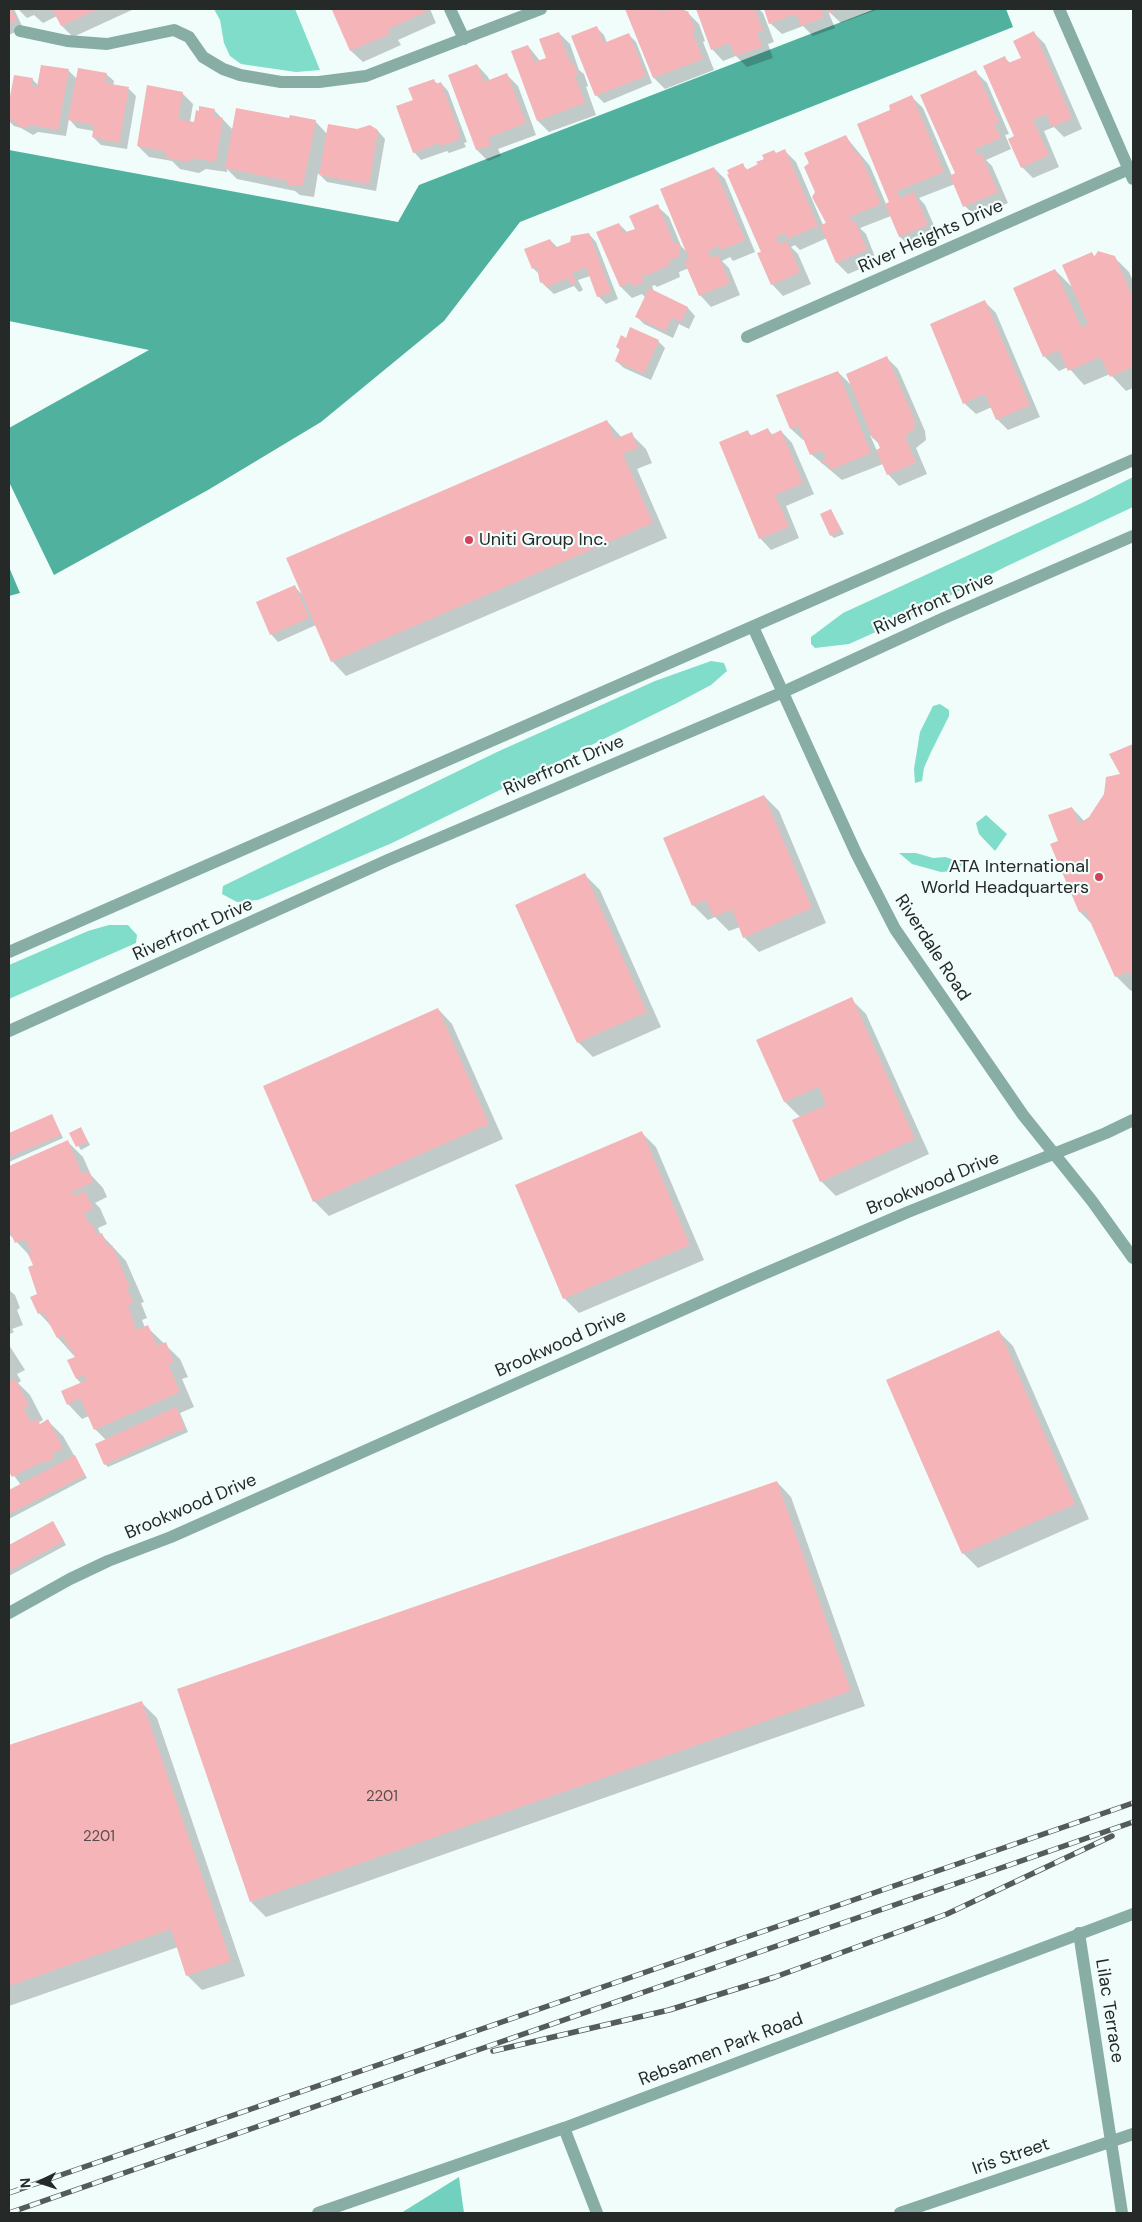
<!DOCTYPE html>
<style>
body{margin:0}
#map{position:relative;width:1142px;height:2222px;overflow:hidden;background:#f0fdfa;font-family:"DM Sans",sans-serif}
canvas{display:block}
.frame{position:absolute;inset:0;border:10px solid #252928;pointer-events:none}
.north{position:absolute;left:15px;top:2157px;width:50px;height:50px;-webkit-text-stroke:4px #f0fdfa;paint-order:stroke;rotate:266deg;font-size:14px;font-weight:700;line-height:20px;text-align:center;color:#252928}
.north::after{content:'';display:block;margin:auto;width:18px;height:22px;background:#252928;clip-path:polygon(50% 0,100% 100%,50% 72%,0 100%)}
</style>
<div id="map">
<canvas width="1142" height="2222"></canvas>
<div class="frame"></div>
<div class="north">N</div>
</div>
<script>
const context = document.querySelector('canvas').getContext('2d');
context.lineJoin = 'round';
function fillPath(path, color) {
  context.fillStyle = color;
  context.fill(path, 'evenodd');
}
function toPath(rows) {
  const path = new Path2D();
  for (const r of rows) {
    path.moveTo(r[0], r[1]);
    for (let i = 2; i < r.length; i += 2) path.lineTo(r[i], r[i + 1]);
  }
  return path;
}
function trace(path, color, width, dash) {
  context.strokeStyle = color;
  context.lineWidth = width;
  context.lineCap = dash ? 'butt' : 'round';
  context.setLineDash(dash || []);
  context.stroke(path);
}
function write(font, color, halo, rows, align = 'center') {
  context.font = font + ' "DM Sans",sans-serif';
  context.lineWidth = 4.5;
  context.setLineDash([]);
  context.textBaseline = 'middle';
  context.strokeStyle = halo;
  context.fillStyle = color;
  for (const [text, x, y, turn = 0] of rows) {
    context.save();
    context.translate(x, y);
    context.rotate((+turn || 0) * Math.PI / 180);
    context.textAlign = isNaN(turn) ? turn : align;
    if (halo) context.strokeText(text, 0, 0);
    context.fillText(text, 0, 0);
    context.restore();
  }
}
fillPath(toPath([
 [214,9,295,9,320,70,296,72,241,64,230,56,224,43,220,20],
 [1133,477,1133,507,1005,567,907,618,849,644,815,648,811,644,811,637,843,613,1084,502],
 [711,661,724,663,727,671,711,685,677,703,392,843,258,900,237,902,222,894,223,886,497,752,655,681],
 [940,704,949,710,949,716,931,752,924,768,922,781,915,783,914,769,920,732,933,706],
 [986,815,1007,834,995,851,979,834,977,827,976,823],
 [899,853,916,853,933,858,945,857,965,863,954,871,941,872,912,864],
 [109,925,128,925,137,935,136,943,9,999,9,965,88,931]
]), '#7fddca');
fillPath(toPath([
 [459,2177,464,2213,401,2213]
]), '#72d0be');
fillPath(toPath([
 [875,9,1006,9,1013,27,520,222,444,321,321,422,208,490,54,575,9,482,9,428,149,350,9,321,9,150,398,222,419,185],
 [9,567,20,593,9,596]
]), '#51b19f');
fillPath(toPath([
 [9,9,14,9,23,28,9,35],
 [18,9,134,9,73,37,62,26,57,16,43,23,34,15,27,18],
 [338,9,430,9,436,23,398,40,401,45,363,62,351,51,334,11],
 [627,9,665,9,666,11,673,9,684,9,699,24,705,41,703,42,714,70,665,89,654,78],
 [697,9,759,9,763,13,774,42,768,44,773,58,747,67,736,56,723,61,712,49],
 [765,9,879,9,841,23,828,11,835,28,813,36,803,26,782,34,770,23],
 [597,28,604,35,607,43,628,34,636,42,652,83,604,103,596,95],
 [559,33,570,44,579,70,584,74,588,86,586,87,596,115,549,132,538,121,528,46,540,61,547,58],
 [1034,33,1045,44,1082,129,1064,137,1054,127,1044,131,1059,167,1033,178,1022,167,1015,137,1005,58,1011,64,1023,59],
 [477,65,488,77,490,81,507,75,518,86,536,135,498,149,501,156,488,161,477,150,449,76],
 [68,70,77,79,106,74,114,81,113,86,129,89,136,96,127,149,101,145,93,137,94,131,77,128,69,119,66,136,38,132,33,135,21,128,14,126,9,121,9,109,15,76,32,79,39,86],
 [976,72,987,83,1009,134,1005,135,1011,149,986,160,992,166,1008,203,976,217,965,206,955,184,919,198,925,205,939,237,912,248,900,237,891,216,860,228,866,234,877,262,848,274,837,263,827,238,800,250,795,245,791,247,798,254,811,284,783,296,772,284,742,165,748,170,785,151,796,162,823,225,828,224,846,137,870,166,886,204,891,202,892,110,912,97,923,108,952,176,956,174],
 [434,81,438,84,441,83,448,91,467,142,464,143,466,147,449,153,447,151,421,160,414,152,414,101],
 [182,93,193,104,190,122,195,123,214,110,233,130,290,120,315,121,327,134,357,130,378,131,385,139,376,191,327,182,318,173,314,197,300,195,295,191,237,179,227,169,227,172,206,169,199,173,180,169,172,161,149,157,138,146],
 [714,168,725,179,755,252,733,261,730,257,722,261,729,268,740,295,711,307,700,295,689,268,679,272,680,277,657,287,655,285,652,286,654,292,688,308,695,316,689,329,679,324,673,338,644,324,637,317,646,298,642,294,632,298,621,287,598,233,619,224,628,233,636,229,657,206,669,217,681,246,688,253],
 [589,234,596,242,618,299,606,304,598,296,590,276,578,280,583,290,579,292,574,286,554,294,541,282,539,274,533,268,550,240,558,248],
 [1092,253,1095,257,1114,257,1129,272,1133,281,1133,388,1126,391,1110,374,1084,385,1068,367,1059,371,1044,356,1055,270,1074,289],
 [985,302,996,313,1040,417,1008,430,997,419,992,407,976,414,964,403],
 [627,339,658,341,665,348,651,380,624,368,616,361,621,351,617,347],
 [887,358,898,369,925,431,926,440,916,448,927,474,899,486,888,474,883,464,842,480,811,454,805,439,803,440,791,429,778,396,838,372,853,387],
 [870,435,880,445,882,449,877,451],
 [607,421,622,438,631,434,646,449,652,463,637,469,667,538,346,676,332,661,316,625,278,642,271,634,295,587,304,596],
 [768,430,773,435,781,431,792,443,814,494,786,506,799,538,771,550,760,538,747,431,752,436],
 [831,510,844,534,834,538,831,535],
 [1133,746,1133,990,1131,991,1116,976,1092,924,1080,912,1051,845,1060,842,1072,808,1085,822,1090,818,1122,775,1111,755],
 [764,796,779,811,826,923,759,952,744,937,740,927,729,931,715,917,708,920,693,905],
 [585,875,600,890,661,1027,593,1057,578,1042],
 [851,999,866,1014,929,1154,836,1196,821,1181,801,1118,785,1102,758,1041],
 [438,1009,452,1024,503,1139,329,1216,314,1201],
 [52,1115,63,1138,9,1162,9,1135],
 [81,1128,90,1145,81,1150,70,1133],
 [641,1132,656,1147,704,1260,579,1313,564,1298],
 [68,1142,83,1157,91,1175,103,1188,107,1197,95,1203,100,1208,107,1224,98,1228,100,1233,126,1261,144,1302,141,1303,147,1318,142,1320,145,1328,147,1327,180,1359,188,1377,182,1379,194,1407,180,1413,188,1432,108,1467,105,1464,106,1440,95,1429,89,1416,82,1419,68,1404,82,1384,77,1379,76,1358,58,1338,53,1328,39,1313,35,1265,31,1257,9,1234,9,1167],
 [9,1290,15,1295,20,1308,17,1310,23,1325,12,1329,14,1332,10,1334],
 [998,1331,1013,1346,1089,1519,978,1568,963,1553],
 [9,1345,25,1370,17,1374,21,1381,18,1383,30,1395,43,1420,38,1423,39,1425,48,1421,63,1436,87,1478,9,1519,9,1491,21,1485,9,1469],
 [777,1482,791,1497,865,1706,266,1917,251,1902],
 [53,1523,66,1545,9,1576,9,1547],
 [142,1703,157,1718,245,1976,202,1990,187,1975,178,1947,9,2006,9,1746]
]), '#0003');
fillPath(toPath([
 [9,9,11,9,17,20,9,24],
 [52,9,98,9,61,26],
 [335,9,425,9,426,12,388,29,390,34,350,51,332,10],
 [625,9,659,9,660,12,669,9,683,9,685,12,688,11,695,30,692,31,703,59,653,78],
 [696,9,755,9,763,31,757,33,762,47,735,56,730,43,711,50],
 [764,9,821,9,824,17,801,26,796,14,769,24],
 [827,9,839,9,828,13],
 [597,26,604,43,629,33,646,76,595,96,571,36],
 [1034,31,1072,118,1052,127,1046,114,1033,120,1049,155,1021,168,1008,139,1014,136,983,66,1005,56,1008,63,1021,58,1013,41],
 [559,32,570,63,573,62,578,75,575,76,585,103,537,121,511,51,528,45,534,62,546,58,539,39],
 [477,64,484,82,507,73,526,123,488,138,491,145,476,150,448,75],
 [41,65,69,69,58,130,30,125,25,128,17,125,14,121,9,120,9,102,14,75,33,78,31,86,37,87],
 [78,68,107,73,105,83,129,87,119,143,92,137,94,125,68,120],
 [976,70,999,123,994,124,1001,138,975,149,977,155,981,153,998,192,963,207,950,176,955,173,920,95],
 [434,79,436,84,441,82,460,134,458,135,459,140,440,146,439,143,413,153,396,106,413,100,408,88],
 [147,85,183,92,178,119,194,122,196,110,199,111,199,106,215,109,213,116,223,118,216,162,194,158,187,162,167,158,164,151,137,146],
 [912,95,944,172,897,191,900,198,914,192,928,225,899,237,885,204,889,202,857,124,890,110,889,105],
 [236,108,289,118,290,115,316,120,303,186,288,185,288,181,225,168],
 [328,124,357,129,370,125,378,130,369,184,319,175],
 [846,135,856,154,859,153,881,204,849,217,852,222,855,221,867,250,836,263,820,225,826,223,812,197,815,192,804,167,809,163,804,153],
 [785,149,818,226,788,239,785,233,776,237,779,244,787,241,800,272,771,285,757,253,761,252,727,174,729,174,727,170,743,163,746,170,758,164,756,162,764,159,762,155,774,150,776,153],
 [714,167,745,240,721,250,719,246,708,251,712,258,718,255,730,283,699,296,684,261,689,259,660,189],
 [658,204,674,244,678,242,681,248,678,249,680,256,668,261,670,265,645,276,644,274,641,275,644,282,633,287,631,282,620,287,596,232,619,223,623,233,635,229,629,216],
 [589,233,611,292,597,297,586,267,572,273,576,283,571,285,568,278,546,287,543,281,540,283,537,267,532,269,524,249,550,239,554,248,570,242,571,236],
 [1098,251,1115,256,1133,298,1133,367,1110,377,1100,357,1068,371,1059,350,1043,357,1013,288,1055,269,1081,327,1088,324,1062,265,1092,252,1094,257],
 [649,288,688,307,681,322,672,318,665,331,635,317],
 [985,300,1030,405,996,420,985,394,963,404,930,324],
 [630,327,659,340,644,374,615,361,620,349,616,347,621,335,626,338],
 [887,356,914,418,915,428,905,436,916,463,887,475,876,450,880,448,876,438,873,439,846,374],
 [838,371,871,453,830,470,827,462,822,464,821,462,826,459,822,450,810,455,798,426,790,429,776,395],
 [607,420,615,439,632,432,638,448,623,454,653,523,331,662,286,558],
 [768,428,771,435,781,430,803,483,775,495,789,527,759,539,719,442,748,430,750,436],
 [831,509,841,530,830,536,820,514],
 [295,585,309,618,270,635,256,602],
 [1133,744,1133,981,1129,971,1115,977,1085,910,1079,912,1050,844,1058,841,1048,815,1072,807,1079,824,1089,817,1104,794,1106,777,1120,774,1109,754],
 [764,795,812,908,743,938,732,909,714,917,706,900,692,906,663,838],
 [585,873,647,1012,577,1043,515,905],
 [852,997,915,1139,820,1182,792,1120,826,1105,819,1087,784,1102,756,1040],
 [438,1008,489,1124,313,1202,263,1086],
 [52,1114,61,1135,9,1157,9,1133],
 [81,1127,88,1142,76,1147,69,1133],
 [642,1131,690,1245,563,1299,515,1185],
 [68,1140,82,1174,88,1171,93,1182,72,1192,74,1196,85,1191,93,1209,84,1213,89,1225,92,1223,97,1235,102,1233,108,1247,112,1245,130,1288,127,1288,133,1303,128,1305,136,1330,148,1325,157,1346,166,1342,174,1362,168,1364,180,1392,94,1430,80,1398,67,1405,61,1391,87,1380,84,1375,76,1379,67,1360,75,1357,71,1348,69,1349,63,1336,57,1338,43,1312,38,1314,30,1297,37,1294,28,1267,33,1265,28,1254,31,1252,25,1239,15,1243,9,1229,9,1166],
 [999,1330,1075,1504,962,1554,886,1380],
 [15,1379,29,1405,24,1408,31,1422,37,1419,40,1424,48,1419,63,1448,52,1454,54,1458,45,1463,44,1461,12,1477,9,1472,9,1382],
 [176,1407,185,1428,104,1465,95,1444],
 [75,1455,85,1475,9,1514,9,1490],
 [777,1481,851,1691,250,1902,177,1689],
 [53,1521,64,1541,9,1571,9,1545],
 [142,1701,231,1961,186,1976,171,1929,9,1986,9,1745]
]), '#f5b4b8');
trace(toPath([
 [450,9,464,39],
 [1059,9,1133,179],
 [20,31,67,41,107,44,174,30,189,37,203,57,223,69,240,75,281,82,319,82,366,76,541,9],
 [747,337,1129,169],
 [753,627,856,853,895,929,1023,1115,1092,1201,1133,1258],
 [9,1613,70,1579,108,1561,171,1537,752,1279,908,1212,1106,1133,1133,1120],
 [1079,1933,1122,2213],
 [564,2128,597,2213],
 [900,2213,1133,2134]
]), '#87ada4', 12);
trace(toPath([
 [9,952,1133,460],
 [9,1031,388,860,781,693,944,618,1133,536],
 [318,2213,564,2128,1133,1914]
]), '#87ada4', 12);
const rail = toPath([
 [493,2051,669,2010,775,1977,947,1914,1112,1836],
 [9,2193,1133,1803],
 [9,2213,1133,1822]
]);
trace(rail, '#555b5a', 5.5);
trace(rail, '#f0fdfa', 4, [11]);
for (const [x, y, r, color] of [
 [469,540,5,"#d3425a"],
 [1099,877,5,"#d3425a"]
]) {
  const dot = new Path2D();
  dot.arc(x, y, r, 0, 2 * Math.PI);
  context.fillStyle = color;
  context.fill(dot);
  trace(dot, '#f0fdfa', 2);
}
write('15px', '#594c4c', null, [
 ["2201",382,1797],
 ["2201",99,1837]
]);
write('18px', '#252928', '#f0fdfa', [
 ["River Heights Drive",931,237,-24],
 ["Riverfront Drive",934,604,-24],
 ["Riverfront Drive",564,766,-23],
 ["Riverfront Drive",193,930,-24],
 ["Riverdale Road",932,948,57],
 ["Brookwood Drive",933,1184,-22],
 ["Brookwood Drive",561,1344,-24],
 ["Brookwood Drive",191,1507,-23],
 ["Lilac Terrace",1109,2011,81],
 ["Rebsamen Park Road",721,2050,-21],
 ["Iris Street",1011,2157,-19]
]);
write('18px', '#252928', '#f0fdfa', [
 ["Uniti Group Inc.",479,540],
 ["ATA International",1089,867,"right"],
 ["World Headquarters",1089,888,"right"]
], 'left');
</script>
